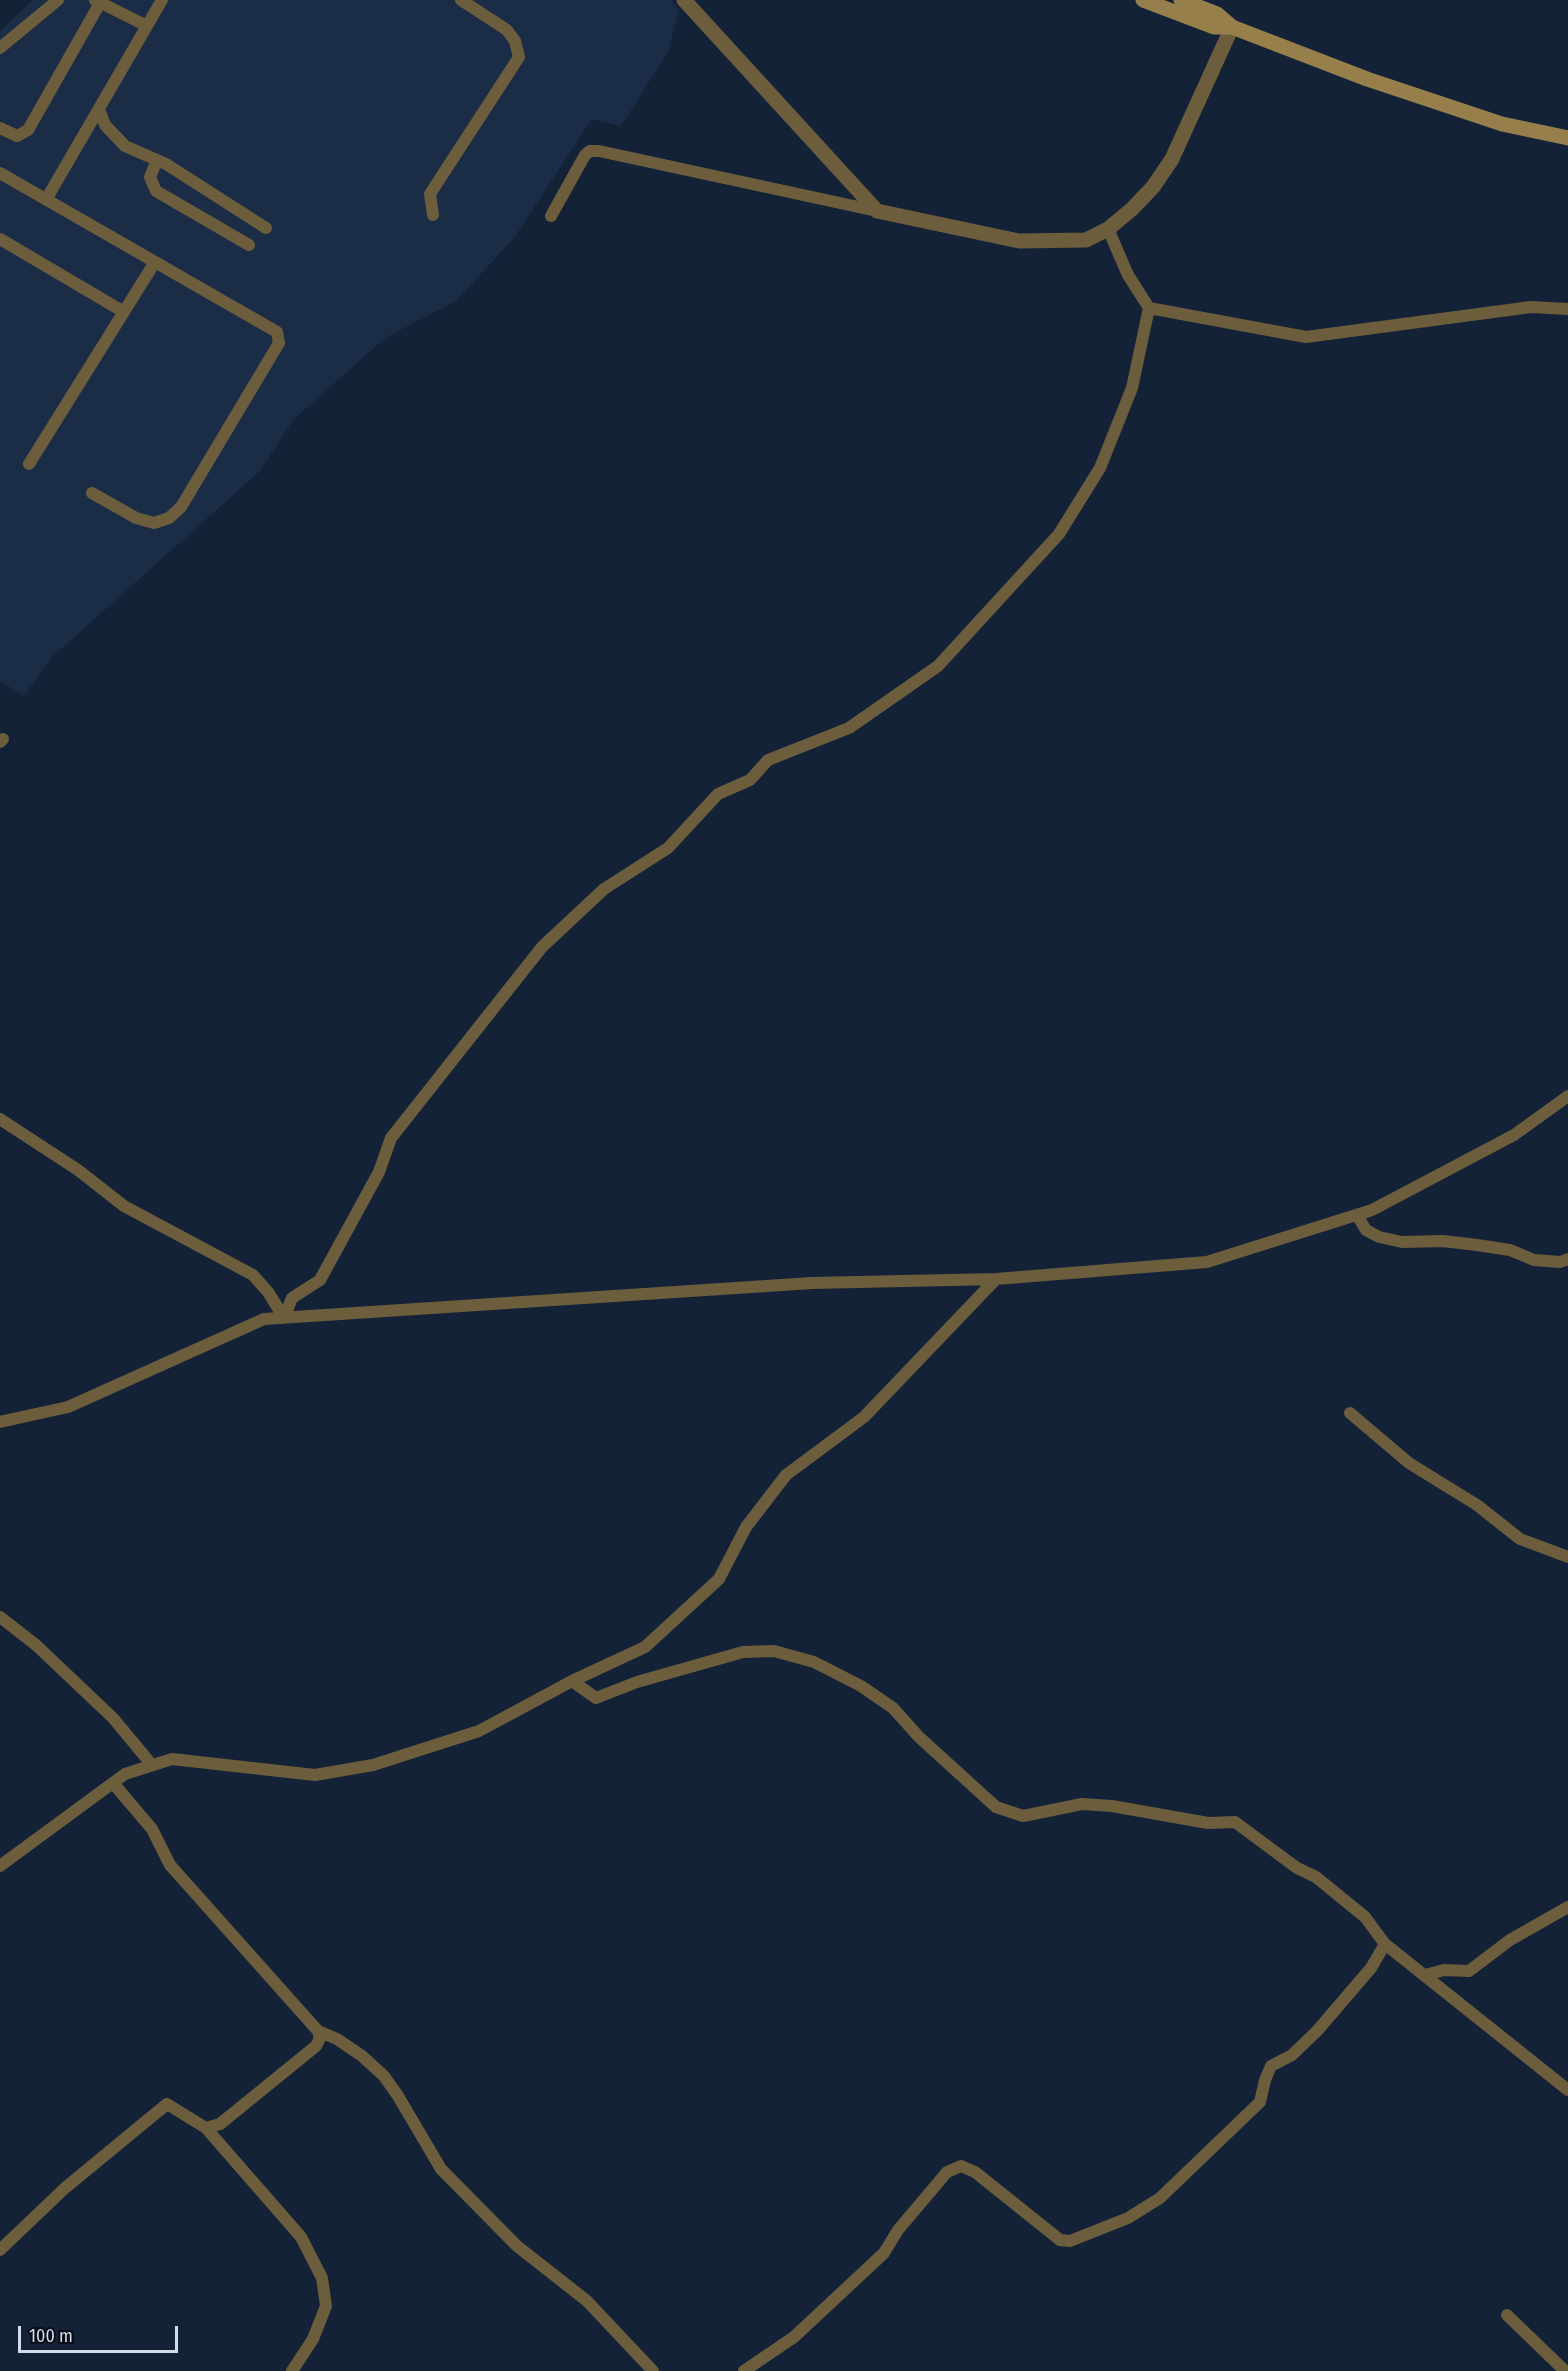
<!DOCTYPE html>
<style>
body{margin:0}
#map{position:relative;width:1568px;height:2371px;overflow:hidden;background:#142237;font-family:"Fira Sans Condensed",sans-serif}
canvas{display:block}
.scale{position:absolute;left:18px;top:2326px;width:160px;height:27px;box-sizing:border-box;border:3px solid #d3dceb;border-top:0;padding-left:8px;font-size:18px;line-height:21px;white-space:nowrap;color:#d3dceb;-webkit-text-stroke:4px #060b14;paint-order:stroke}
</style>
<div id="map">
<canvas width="1568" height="2371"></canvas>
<div class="scale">100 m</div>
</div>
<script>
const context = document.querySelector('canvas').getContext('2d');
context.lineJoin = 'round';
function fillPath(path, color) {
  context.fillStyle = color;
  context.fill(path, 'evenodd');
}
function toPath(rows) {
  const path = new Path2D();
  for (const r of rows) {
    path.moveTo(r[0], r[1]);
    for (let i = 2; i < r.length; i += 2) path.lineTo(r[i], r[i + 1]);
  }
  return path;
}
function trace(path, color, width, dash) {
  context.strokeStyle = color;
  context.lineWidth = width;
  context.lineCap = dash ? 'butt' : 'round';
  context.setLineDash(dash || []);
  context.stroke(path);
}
fillPath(toPath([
 [33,0,670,0,679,10,668,52,621,126,592,119,514,238,456,301,385,338,293,420,260,471,52,657,24,696,0,681,0,31]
]), '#1b2c46');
trace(toPath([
 [95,0,147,26],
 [0,48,58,0],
 [99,109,105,125,125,146,166,164,266,228],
 [0,128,17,136,28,130,100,3],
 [157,160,150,177,156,191,249,245],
 [0,173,277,332,279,343,181,507,169,518,154,523,136,518,92,493],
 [47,198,162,0],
 [433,215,430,194,519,57,515,41,507,30,461,0],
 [551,216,585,155,590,151,599,151,877,211],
 [1108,229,1128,275,1149,308,1306,337,1531,307,1568,309],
 [0,239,124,312],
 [29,464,155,262],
 [0,742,3,739],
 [0,1119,78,1170,124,1206,253,1275,268,1292,284,1318,292,1298,320,1280,379,1172,391,1138,542,947,604,889,668,848,718,794,750,780,768,760,849,728,938,666,1059,534,1100,468,1132,388,1149,308],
 [1357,1215,1366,1230,1379,1237,1402,1242,1443,1241,1477,1245,1510,1250,1534,1260,1560,1262,1568,1259],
 [1350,1413,1409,1463,1477,1505,1520,1539,1568,1557],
 [0,1422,68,1407,264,1319,812,1283,996,1279,1207,1262,1372,1210,1514,1135,1568,1096],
 [0,1617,36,1645,113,1718,152,1765],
 [572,1681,596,1698,637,1682,743,1652,774,1651,814,1662,861,1686,893,1708,919,1737,996,1807,1023,1816,1082,1804,1112,1806,1208,1823,1235,1822,1297,1868,1316,1877,1365,1917,1385,1944,1568,2090],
 [0,1866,125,1774,172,1759,315,1775,373,1765,479,1731,572,1681,645,1647,719,1579,746,1527,786,1475,864,1417,996,1279],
 [1425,1975,1444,1970,1469,1971,1510,1940,1568,1907],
 [318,2031,337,2039,362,2056,384,2076,398,2096,441,2169,517,2246,587,2301,653,2371],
 [206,2128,301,2237,322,2278,326,2306,313,2339,292,2371],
 [0,2250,65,2188,167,2104,206,2128,220,2124,316,2046,320,2038,318,2031,170,1865,152,1829,113,1783],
 [1507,2315,1565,2371],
 [744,2371,794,2337,884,2253,898,2230,947,2172,961,2166,975,2172,1060,2240,1070,2241,1128,2218,1160,2198,1260,2102,1265,2080,1271,2066,1292,2055,1317,2031,1371,1968,1385,1944]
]), '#6c5e3d', 12);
trace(toPath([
 [684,0,877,211,1019,241,1086,240,1108,229,1132,209,1153,187,1172,159,1232,27]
]), '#6c5e3d', 15);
trace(toPath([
 [1143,0,1214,27,1232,27],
 [1181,0,1217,14,1232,27,1367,79,1502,124,1568,138]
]), '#967f4a', 15);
</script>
